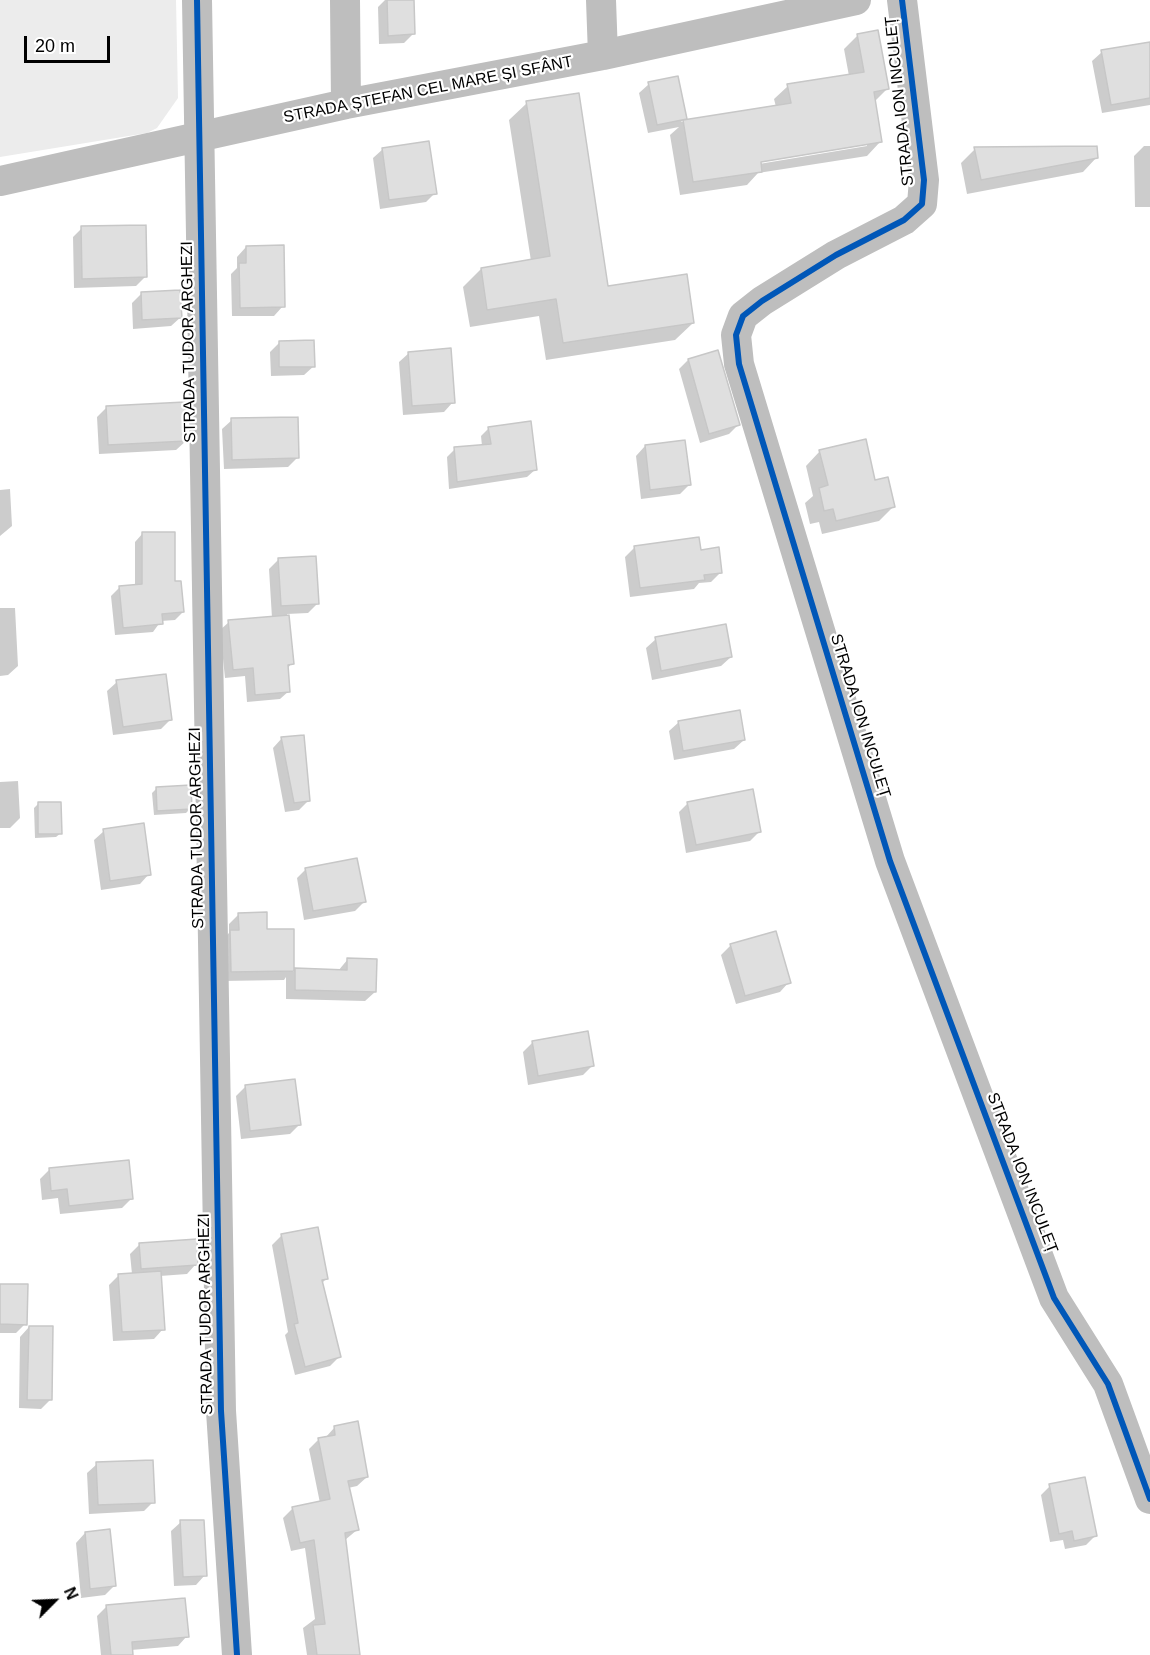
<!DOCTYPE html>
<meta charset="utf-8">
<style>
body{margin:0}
#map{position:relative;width:1150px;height:1655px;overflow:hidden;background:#fff;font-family:Helvetica,sans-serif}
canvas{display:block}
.north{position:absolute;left:24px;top:1571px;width:60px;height:60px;-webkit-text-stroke:4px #fff;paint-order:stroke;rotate:66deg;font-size:16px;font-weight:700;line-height:24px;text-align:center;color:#000}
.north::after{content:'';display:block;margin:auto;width:21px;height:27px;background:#000;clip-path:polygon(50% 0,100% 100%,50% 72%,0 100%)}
.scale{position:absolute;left:24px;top:36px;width:86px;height:27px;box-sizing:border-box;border:3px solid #000;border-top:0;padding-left:8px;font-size:18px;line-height:21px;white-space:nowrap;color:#000;-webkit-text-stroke:4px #fff;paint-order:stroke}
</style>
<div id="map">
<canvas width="1150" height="1655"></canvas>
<div class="north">N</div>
<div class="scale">20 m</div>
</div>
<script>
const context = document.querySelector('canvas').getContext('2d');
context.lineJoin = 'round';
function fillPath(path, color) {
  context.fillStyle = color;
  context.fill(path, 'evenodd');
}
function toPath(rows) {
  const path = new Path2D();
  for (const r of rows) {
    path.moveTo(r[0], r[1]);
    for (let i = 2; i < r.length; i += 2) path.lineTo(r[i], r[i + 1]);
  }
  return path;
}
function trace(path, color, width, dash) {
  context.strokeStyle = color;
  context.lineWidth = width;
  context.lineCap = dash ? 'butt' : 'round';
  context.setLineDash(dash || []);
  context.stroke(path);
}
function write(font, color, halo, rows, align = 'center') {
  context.font = font + ' Helvetica,sans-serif';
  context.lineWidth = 4.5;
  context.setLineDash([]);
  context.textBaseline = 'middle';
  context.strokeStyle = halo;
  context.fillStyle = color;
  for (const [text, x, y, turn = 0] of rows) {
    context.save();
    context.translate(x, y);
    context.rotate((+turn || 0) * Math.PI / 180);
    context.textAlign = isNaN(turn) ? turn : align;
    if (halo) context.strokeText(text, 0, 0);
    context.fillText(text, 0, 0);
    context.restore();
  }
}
fillPath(toPath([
 [0,0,176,0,178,98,157,128,147,133,0,157]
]), '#ececec');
fillPath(toPath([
 [385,0,412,0,413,34,404,43,379,44,378,7],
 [858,35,888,88,874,102,880,142,867,156,758,173,747,185,680,195,670,135,679,127,648,133,639,93,649,84,685,118,681,122,776,107,774,99,788,86,849,76,844,49],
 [867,143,867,146,753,165,753,162],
 [1150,43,1150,105,1102,113,1092,61,1102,52],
 [527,103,606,288,693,323,675,340,546,360,539,316,470,327,463,287,481,269,531,261,509,120],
 [1144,146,1150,146,1150,207,1135,207,1134,156],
 [383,149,435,193,426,202,380,209,373,158],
 [975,149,1097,157,1083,172,967,194,961,163],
 [82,228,145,277,136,286,74,288,73,237],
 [246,247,283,306,274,316,232,316,231,274,237,268,237,257],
 [141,294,181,317,171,326,133,329,132,303],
 [280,342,314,366,304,375,271,376,270,352],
 [409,353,453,402,444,412,403,415,399,362],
 [688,360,738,425,729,434,700,443,679,369],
 [107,407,186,441,176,450,99,454,97,417],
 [232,420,297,458,288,467,224,469,222,429],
 [489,428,536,469,527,477,449,489,447,457,455,449,482,446,481,436],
 [645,446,689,485,680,494,641,499,636,456],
 [820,451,874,481,893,507,879,521,822,534,819,522,810,524,805,503,813,496,806,466],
 [10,489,12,526,0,536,0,490],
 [143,533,174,583,183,612,175,620,161,621,153,632,115,635,111,596,119,588,135,586,135,542],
 [634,548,700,551,721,572,711,582,699,583,694,589,630,597,625,557],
 [278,560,318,603,308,613,287,614,292,663,287,669,289,691,280,699,247,702,245,676,225,678,220,630,229,622,272,618,269,569],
 [0,608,15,608,18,666,8,675,0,676],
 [656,639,731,657,721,666,652,680,646,648],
 [117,682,171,719,161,729,113,735,107,691],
 [679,722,744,740,734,749,674,760,669,731],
 [282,738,308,801,299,810,285,812,273,748],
 [18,781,20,818,10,828,0,828,0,782],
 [157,788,190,809,186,813,154,815,152,793],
 [39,803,61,833,56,837,35,838,34,808],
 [688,803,759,832,750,841,686,853,679,812],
 [104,831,149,874,140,884,101,890,94,840],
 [306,869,364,902,355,911,304,920,297,878],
 [239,914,266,931,293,930,293,972,296,969,338,971,348,959,375,992,365,1001,286,999,286,977,284,980,222,981,221,941,229,933,229,924],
 [731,945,789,982,780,992,736,1004,721,955],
 [586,1033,592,1066,583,1075,528,1085,523,1052,532,1043],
 [246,1086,299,1125,290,1134,241,1139,236,1096],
 [49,1170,132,1198,122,1208,60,1214,58,1198,42,1200,40,1179],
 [282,1235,326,1279,321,1284,339,1357,330,1366,295,1375,285,1335,288,1332,272,1245],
 [140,1244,196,1264,187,1274,160,1276,163,1329,154,1339,113,1341,109,1285,119,1275,132,1274,130,1254],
 [0,1285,25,1324,16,1333,0,1333],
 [29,1327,50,1400,41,1409,19,1408,20,1337],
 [335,1427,367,1477,357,1486,348,1488,357,1530,345,1540,359,1655,307,1655,303,1628,315,1619,305,1548,291,1551,283,1518,293,1508,320,1503,309,1449,319,1439,325,1438],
 [97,1464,153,1502,144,1511,89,1514,87,1473],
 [1050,1486,1095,1536,1086,1545,1065,1549,1063,1540,1050,1542,1041,1495],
 [181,1522,205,1575,196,1585,174,1586,171,1531],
 [85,1533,114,1586,105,1595,81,1598,76,1543],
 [107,1606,187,1636,178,1646,131,1650,132,1655,101,1655,97,1616]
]), '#0003');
const building = toPath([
 [387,0,414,0,415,34,388,36,387,0],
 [878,30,889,89,874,92,882,142,761,162,762,172,693,182,683,120,791,103,787,84,864,72,857,34,878,30],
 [1150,42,1150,98,1111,105,1101,50,1150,42],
 [678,76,687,119,657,125,648,82,678,76],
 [579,93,608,286,687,274,694,323,563,343,556,299,487,310,481,268,550,256,526,101,579,93],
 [429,141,437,194,389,200,382,148,429,141],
 [1097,146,1098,158,981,180,974,147,1097,146],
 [146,225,147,277,82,279,81,226,146,225],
 [284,245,285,307,240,308,239,263,246,263,246,246,284,245],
 [180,290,182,318,142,320,141,292,180,290],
 [314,340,315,367,279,367,279,341,314,340],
 [451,348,455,403,412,406,408,352,451,348],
 [718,350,740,425,709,434,688,359,718,350],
 [185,402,187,441,108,445,106,406,185,402],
 [298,417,299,458,232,460,231,418,298,417],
 [531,421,537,470,457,482,454,447,491,444,488,427,531,421],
 [866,439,875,480,888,477,895,507,836,521,833,509,824,511,819,488,828,485,819,450,866,439],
 [685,440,691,485,650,490,645,445,685,440],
 [142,532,175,532,175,581,181,581,184,612,162,614,163,624,123,628,119,586,142,584,142,532],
 [699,537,701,550,719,547,722,573,704,575,705,580,640,588,634,546,699,537],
 [316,556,319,604,281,606,278,558,316,556],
 [289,615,294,664,288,665,290,692,255,695,253,668,233,670,228,620,289,615],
 [726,624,732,657,661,671,655,637,726,624],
 [166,674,172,720,123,727,116,680,166,674],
 [740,710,745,740,683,751,678,721,740,710],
 [304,735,310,801,294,803,281,737,304,735],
 [191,785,192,809,157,811,156,787,191,785],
 [753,789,761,832,696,845,687,802,753,789],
 [38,802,61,802,62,834,38,834,38,802],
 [144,823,151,875,110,881,103,829,144,823],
 [357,858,366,902,313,911,305,868,357,858],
 [267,912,267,929,294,929,294,971,231,972,230,930,239,930,238,913,267,912],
 [776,931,791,983,745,996,730,944,776,931],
 [347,958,377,959,376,992,295,990,295,968,347,970,347,958],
 [588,1031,594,1066,538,1076,532,1041,588,1031],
 [295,1079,301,1125,250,1131,245,1085,295,1079],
 [129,1160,133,1199,69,1206,67,1189,51,1191,49,1168,129,1160],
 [318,1227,328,1279,322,1280,341,1357,305,1367,294,1324,298,1323,281,1234,318,1227],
 [197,1239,198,1265,141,1269,139,1243,197,1239],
 [161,1271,165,1330,122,1332,118,1274,161,1271],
 [0,1284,28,1284,27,1325,0,1324,0,1284],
 [29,1326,53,1326,52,1400,27,1400,29,1326],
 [358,1421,368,1477,348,1481,359,1530,345,1533,360,1655,317,1655,313,1625,325,1624,314,1540,300,1543,292,1507,330,1499,318,1438,335,1435,334,1426,358,1421],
 [153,1460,155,1503,98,1505,96,1462,153,1460],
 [1085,1477,1097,1536,1074,1541,1072,1531,1059,1534,1049,1484,1085,1477],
 [180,1520,204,1520,207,1576,183,1577,180,1520],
 [110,1529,116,1586,90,1589,85,1532,110,1529],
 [185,1598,189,1637,132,1642,133,1655,111,1655,106,1605,185,1598]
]);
fillPath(building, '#dfdfdf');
trace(building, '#c7c7c7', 1.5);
trace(toPath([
 [197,0,221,1411,237,1655],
 [345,0,346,104],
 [601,0,603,55],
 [902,0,924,180,922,204,904,220,836,255,762,301,743,316,736,335,739,364,890,861,1054,1298,1108,1384,1150,1499],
 [0,181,346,104,603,55,856,0]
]), '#bebebe', 30);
trace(toPath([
 [197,0,221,1411,237,1655],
 [902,0,924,180,922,204,904,220,836,255,762,301,743,316,736,335,739,364,890,861,1054,1298,1108,1384,1150,1499]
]), '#0057b8', 6);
write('16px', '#000', '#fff', [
 ["STRADA ȘTEFAN CEL MARE ȘI SFÂNT",428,90,-11],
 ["STRADA ION INCULEȚ",900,101,-96],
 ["STRADA TUDOR ARGHEZI",189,342,-91],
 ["STRADA ION INCULEȚ",860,716,73],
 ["STRADA TUDOR ARGHEZI",197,828,-91],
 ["STRADA ION INCULEȚ",1022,1173,69],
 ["STRADA TUDOR ARGHEZI",206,1314,-91]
]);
</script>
